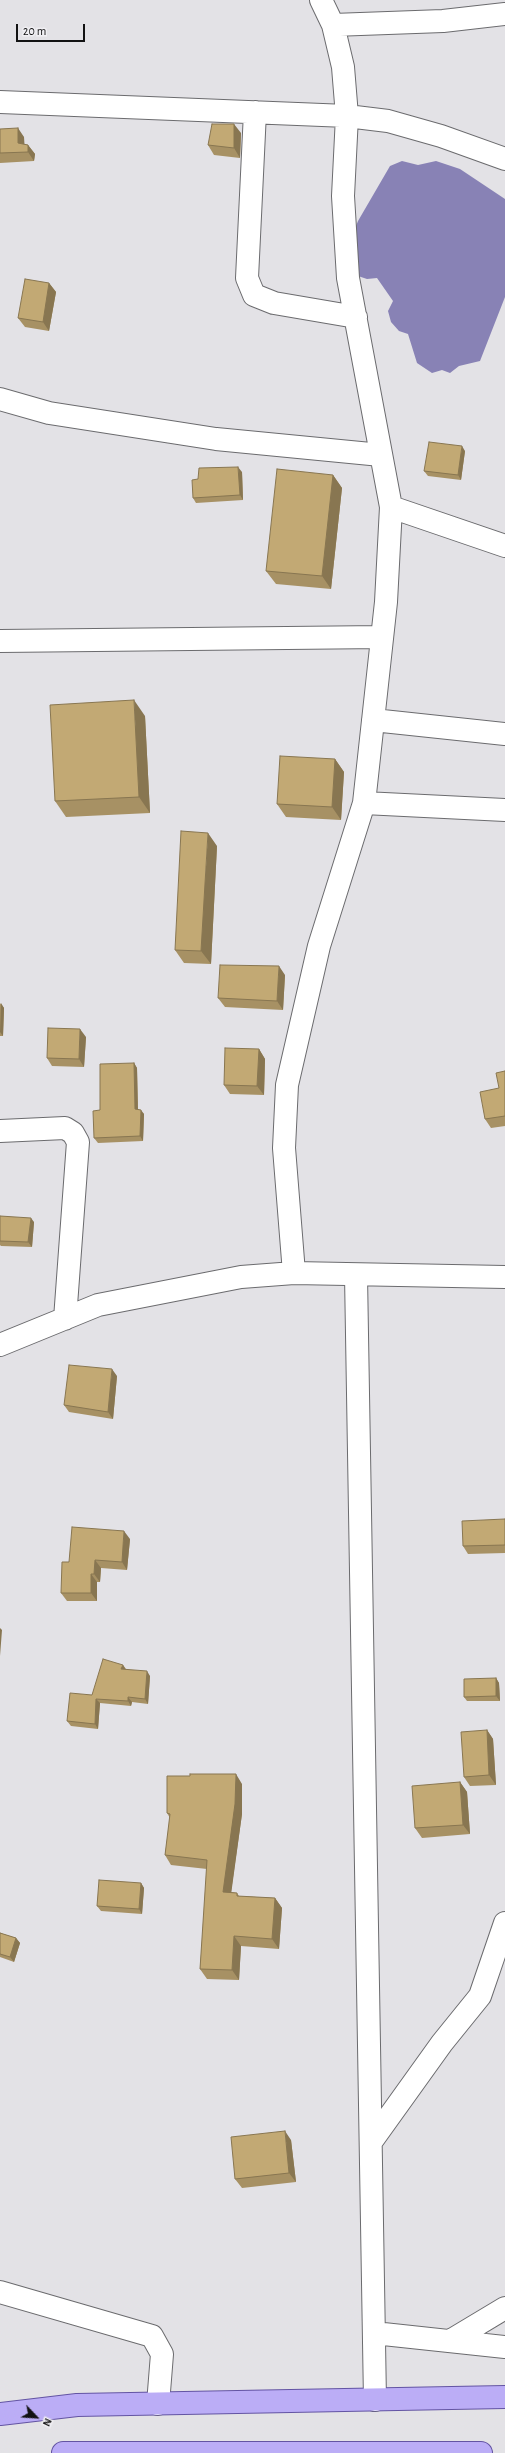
<!DOCTYPE html>
<style>
body{margin:0}
#map{position:relative;width:505px;height:2453px;overflow:hidden;background:#e3e2e6;font-family:"Alegreya Sans",sans-serif}
canvas{display:block}
.north{position:absolute;left:16px;top:2397px;width:40px;height:40px;-webkit-text-stroke:3px #f0eff3;paint-order:stroke;rotate:115deg;font-size:11px;font-weight:700;line-height:16px;text-align:center;color:#121213}
.north::after{content:'';display:block;margin:auto;width:14px;height:18px;background:#121213;clip-path:polygon(50% 0,100% 100%,50% 72%,0 100%)}
.scale{position:absolute;left:16px;top:24px;width:69px;height:18px;box-sizing:border-box;border:2px solid #121213;border-top:0;padding-left:5px;font-size:12px;line-height:14px;white-space:nowrap;color:#121213;-webkit-text-stroke:3px #f0eff3;paint-order:stroke}
</style>
<div id="map">
<canvas width="505" height="2453"></canvas>
<div class="north">N</div>
<div class="scale">20 m</div>
</div>
<script>
const context = document.querySelector('canvas').getContext('2d');
context.lineJoin = 'round';
function fillPath(path, color) {
  context.fillStyle = color;
  context.fill(path, 'evenodd');
}
function toPath(rows) {
  const path = new Path2D();
  for (const r of rows) {
    path.moveTo(r[0], r[1]);
    for (let i = 2; i < r.length; i += 2) path.lineTo(r[i], r[i + 1]);
  }
  return path;
}
function trace(path, color, width, dash) {
  context.strokeStyle = color;
  context.lineWidth = width;
  context.lineCap = dash ? 'butt' : 'round';
  context.setLineDash(dash || []);
  context.stroke(path);
}
fillPath(toPath([
 [402,161,418,165,436,161,460,169,505,199,505,297,480,361,459,366,450,373,442,370,432,373,417,363,408,334,399,331,391,322,388,311,393,301,377,278,367,279,355,275,352,236,358,221,390,166]
]), '#8882b5');
const minor = toPath([
 [333,25,443,21,505,14],
 [0,102,347,116,388,121,441,136,505,159],
 [255,112,247,278,254,295,274,303,356,317],
 [0,399,49,413,216,439,381,455],
 [391,507,505,546],
 [0,641,382,637],
 [373,720,505,734],
 [364,803,505,810],
 [0,1131,65,1128,73,1133,78,1142,65,1319],
 [294,1273,284,1148,287,1085,319,946,364,803,386,602,391,507,348,278,343,196,347,116,343,67,333,25,321,0],
 [356,1275,375,2400],
 [0,1345,98,1305,241,1277,294,1273,505,1277],
 [371,2142,442,2043,480,1996,505,1923],
 [0,2292,152,2336,162,2354,158,2404],
 [374,2333,505,2347],
 [450,2341,505,2308]
]);
const primary = toPath([
 [0,2414,77,2405,505,2397],
 [63,2453,481,2453]
]);
trace(minor, '#6b6b6e', 24);
trace(primary, '#6354a3', 24);
trace(minor, '#fff', 22);
trace(primary, '#bbadf6', 22);
fillPath(toPath([
 [0,129,24,137,24,144,28,145,35,154,34,161,0,163],
 [241,133,240,158,214,155,208,145],
 [49,283,56,292,49,331,25,327,18,318],
 [465,451,461,480,428,476,424,471],
 [242,472,243,500,196,503,193,498,198,479],
 [333,475,342,488,331,589,276,584,266,571],
 [145,716,150,813,66,817,55,801],
 [335,759,344,772,341,820,286,817,277,804],
 [217,846,211,964,184,963,175,950],
 [285,975,283,1010,225,1007,218,998],
 [0,1003,4,1008,3,1036,0,1036],
 [86,1037,84,1067,52,1066,47,1058],
 [259,1049,265,1059,264,1095,230,1094,224,1085],
 [134,1063,137,1068,138,1109,144,1114,143,1141,98,1143,94,1138,100,1110],
 [505,1071,505,1126,491,1128,485,1119,499,1088],
 [0,1216,34,1222,32,1247,1,1246,0,1245],
 [117,1376,113,1419,69,1412,64,1405],
 [505,1519,505,1553,468,1554,463,1546],
 [130,1539,127,1570,101,1568,100,1582,97,1582,97,1601,67,1601,61,1593,69,1562],
 [123,1665,126,1669,150,1676,148,1704,132,1702,131,1706,100,1703,98,1729,71,1726,67,1721],
 [496,1678,499,1683,500,1701,467,1701,464,1697],
 [487,1730,493,1739,496,1785,470,1786,464,1777],
 [460,1782,467,1792,470,1834,422,1838,415,1828],
 [242,1784,242,1814,231,1892,237,1893,239,1896,275,1898,282,1908,279,1949,241,1946,239,1980,207,1979,200,1969,207,1869,171,1865,165,1855,170,1818,167,1813],
 [141,1883,144,1888,142,1914,101,1911,97,1906],
 [0,1933,16,1938,20,1943,14,1962,0,1957],
 [291,2140,296,2182,242,2188,235,2179]
]), '#a79164');
fillPath(toPath([
 [234,124,241,133,240,158,234,148],
 [18,128,24,137,25,152,18,143],
 [28,145,35,154,34,161,28,152],
 [49,283,56,292,49,331,43,322],
 [462,446,465,451,461,480,458,475],
 [238,467,242,472,243,500,240,495],
 [333,475,342,488,331,589,322,576],
 [134,700,145,716,150,813,139,797],
 [335,759,344,772,341,820,332,807],
 [208,833,217,846,211,964,201,951],
 [279,966,285,975,283,1010,277,1001],
 [1,1003,4,1008,3,1036,0,1032],
 [80,1029,86,1037,84,1067,79,1059],
 [259,1049,265,1059,264,1095,257,1086],
 [134,1063,137,1068,138,1114,135,1109],
 [141,1110,144,1114,143,1141,140,1136],
 [31,1218,34,1222,32,1247,28,1242],
 [112,1369,117,1376,113,1419,108,1412],
 [124,1531,130,1539,127,1570,122,1562],
 [95,1560,101,1568,100,1582,94,1574],
 [91,1574,97,1582,97,1601,91,1593],
 [0,1628,2,1630,0,1656],
 [123,1665,126,1670,121,1669],
 [147,1671,150,1676,148,1704,145,1699],
 [496,1678,499,1683,500,1701,496,1696],
 [128,1697,132,1702,131,1706,128,1701],
 [96,1699,100,1703,98,1729,95,1724],
 [487,1730,493,1739,496,1785,489,1775],
 [236,1774,242,1784,242,1814,230,1902,223,1892],
 [460,1782,467,1792,470,1834,463,1825],
 [141,1883,144,1888,142,1914,139,1909],
 [275,1898,282,1908,279,1949,272,1939],
 [234,1936,241,1946,239,1980,232,1970],
 [16,1938,20,1943,14,1962,10,1957],
 [285,2131,291,2140,296,2182,289,2173]
]), '#887651');
const building = toPath([
 [212,124,234,124,234,148,208,145,212,124],
 [18,128,18,143,28,145,28,152,0,153,0,129,18,128],
 [25,279,49,283,43,322,18,318,25,279],
 [429,442,462,446,458,475,424,471,429,442],
 [238,467,240,495,193,498,192,480,198,479,199,468,238,467],
 [277,469,333,475,322,576,266,571,277,469],
 [134,700,139,797,55,801,50,705,134,700],
 [280,756,335,759,332,807,277,804,280,756],
 [181,831,208,833,201,951,175,950,181,831],
 [220,965,279,966,277,1001,218,998,220,965],
 [48,1028,80,1029,79,1059,47,1058,48,1028],
 [225,1048,259,1049,257,1086,224,1085,225,1048],
 [134,1063,135,1109,141,1110,140,1136,94,1138,93,1111,100,1110,100,1064,134,1063],
 [505,1071,505,1116,485,1119,480,1092,499,1088,496,1073,505,1071],
 [0,1216,31,1218,28,1242,0,1241,0,1216],
 [69,1365,112,1369,108,1412,64,1405,69,1365],
 [505,1519,505,1545,463,1546,462,1521,505,1519],
 [72,1527,124,1531,122,1562,95,1560,94,1574,91,1574,91,1593,61,1593,62,1562,69,1562,72,1527],
 [103,1659,123,1665,121,1669,147,1671,145,1699,128,1697,128,1701,96,1699,95,1724,67,1721,70,1693,92,1695,103,1659],
 [496,1678,496,1696,464,1697,464,1679,496,1678],
 [487,1730,489,1775,464,1777,461,1732,487,1730],
 [190,1774,236,1774,235,1804,223,1892,237,1893,237,1896,275,1898,272,1939,234,1936,232,1970,200,1969,207,1860,165,1855,170,1814,167,1813,167,1776,190,1776,190,1774],
 [460,1782,463,1825,415,1828,412,1786,460,1782],
 [99,1880,141,1883,139,1909,97,1906,99,1880],
 [0,1933,16,1938,10,1957,0,1954,0,1933],
 [285,2131,289,2173,235,2179,231,2137,285,2131]
]);
fillPath(building, '#c2a974');
trace(building, '#887651', 1);
</script>
